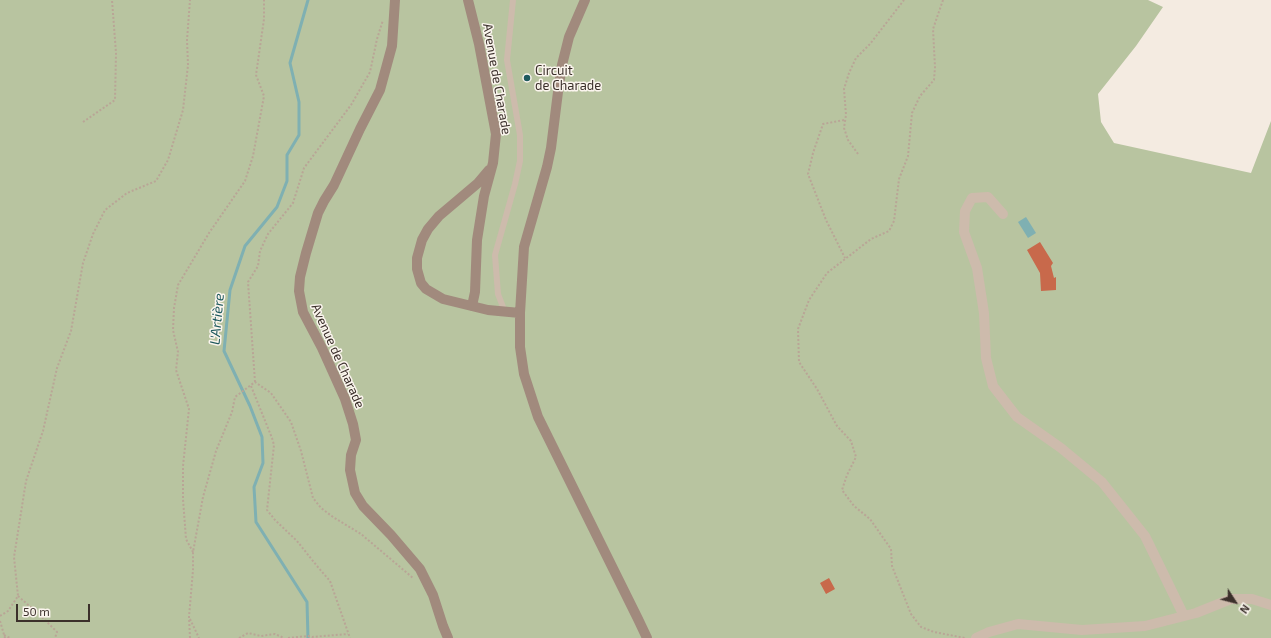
<!DOCTYPE html>
<meta charset="utf-8">
<style>
body{margin:0}
#map{position:relative;width:1271px;height:638px;overflow:hidden;background:#f4ebe1;font-family:"Exo 2",sans-serif}
canvas{display:block}
.north{position:absolute;left:1215px;top:582px;width:40px;height:40px;-webkit-text-stroke:3px #fbf5ee;paint-order:stroke;rotate:126deg;font-size:11px;font-weight:700;line-height:16px;text-align:center;color:#3b302b}
.north::after{content:'';display:block;margin:auto;width:14px;height:18px;background:#3b302b;clip-path:polygon(50% 0,100% 100%,50% 72%,0 100%)}
.scale{position:absolute;left:16px;top:604px;width:74px;height:18px;box-sizing:border-box;border:2px solid #3b302b;border-top:0;padding-left:5px;font-size:12px;line-height:14px;white-space:nowrap;color:#3b302b;-webkit-text-stroke:3px #fbf5ee;paint-order:stroke}
</style>
<div id="map">
<canvas width="1271" height="638"></canvas>
<div class="north">N</div>
<div class="scale">50 m</div>
</div>
<script>
const context = document.querySelector('canvas').getContext('2d');
context.lineJoin = 'round';
function fillPath(path, color) {
  context.fillStyle = color;
  context.fill(path, 'evenodd');
}
function toPath(rows) {
  const path = new Path2D();
  for (const r of rows) {
    path.moveTo(r[0], r[1]);
    for (let i = 2; i < r.length; i += 2) path.lineTo(r[i], r[i + 1]);
  }
  return path;
}
function trace(path, color, width, dash) {
  context.strokeStyle = color;
  context.lineWidth = width;
  context.lineCap = dash ? 'butt' : 'round';
  context.setLineDash(dash || []);
  context.stroke(path);
}
function write(font, color, halo, rows, align = 'center') {
  context.font = font + ' "Exo 2",sans-serif';
  context.lineWidth = 3;
  context.setLineDash([]);
  context.textBaseline = 'middle';
  context.strokeStyle = halo;
  context.fillStyle = color;
  for (const [text, x, y, turn = 0] of rows) {
    context.save();
    context.translate(x, y);
    context.rotate((+turn || 0) * Math.PI / 180);
    context.textAlign = isNaN(turn) ? turn : align;
    if (halo) context.strokeText(text, 0, 0);
    context.fillText(text, 0, 0);
    context.restore();
  }
}
fillPath(toPath([
 [0,0,582,0,568,44,585,0,1148,0,1163,7,1136,46,1098,94,1101,122,1114,143,1251,173,1271,121,1271,638,0,638]
]), '#b8c4a0');
fillPath(toPath([
 [1026,217,1036,233,1028,238,1018,222]
]), '#7fb0b2');
trace(toPath([
 [308,638,307,602,256,522,254,487,263,463,262,437,250,406,224,351,230,290,245,246,277,207,287,181,287,155,299,135,299,102,290,63,308,0]
]), '#7fb0b2', 3);
fillPath(toPath([
 [1040,242,1053,263,1051,266,1054,278,1056,277,1056,290,1041,291,1040,273,1027,250],
 [829,578,835,589,826,594,820,583]
]), '#c8694b');
trace(toPath([
 [943,0,933,29,935,67,934,80,920,96,912,113,908,156,899,179,894,221,889,231,871,239,827,273,809,300,798,329,799,362,817,389,837,426,851,441,856,457,847,475,842,490,854,506,870,519,891,549,892,566,911,614,921,627,934,632,965,638],
 [844,120,823,124,813,153,808,174,826,220,845,258],
 [83,122,115,100,116,53,112,0],
 [858,154,848,140,844,128,846,115,844,89,849,73,856,58,870,44,904,0],
 [255,382,248,282,258,266,260,251,268,234,293,203,304,168,351,105,370,72,377,39,383,20],
 [251,386,272,438,274,445,267,510,275,520,297,541,317,566,330,581,350,638],
 [193,552,186,539,183,499,183,466,189,409,176,370,178,352,173,330,174,308,178,285,209,233,245,181,253,156,264,96,256,75,264,19,264,0],
 [18,596,42,617,57,632,55,638],
 [0,616,8,611,18,596,14,557,26,481,43,431,57,368,71,331,83,263,93,234,105,210,127,193,156,181,168,160,183,110,188,65,187,40,190,0],
 [190,619,199,638],
 [0,621,5,638],
 [4,635,10,638],
 [190,638,189,617,193,570,193,552,203,497,216,451,232,412,235,397,255,382,271,393,291,422,301,451,313,498,321,508,333,517,361,534,413,578],
 [239,638,248,633,261,636,275,634,284,638],
 [288,638,308,636,312,637,348,634]
]), '#b9a596', 2, [2, 2]);
trace(toPath([
 [505,312,498,294,495,255,515,184,520,161,520,135,507,60,513,0]
]), '#cdbbac', 6);
trace(toPath([
 [1003,214,988,197,972,198,965,211,964,232,977,268,984,313,986,358,993,386,1017,417,1061,448,1102,482,1145,536,1184,616],
 [976,638,989,632,1018,624,1082,630,1145,626,1196,613,1231,599,1252,599,1271,605]
]), '#cdbbac', 10);
trace(toPath([
 [395,0,392,46,380,90,360,129,334,185,324,201,318,213,306,253,300,277,299,291,303,312,322,348,345,399,353,424,356,440,351,455,350,470,355,493,363,506,391,535,420,569,433,595,443,626,448,638],
 [468,0,479,44,496,134,493,163,484,196,477,240,475,292,472,306],
 [585,0,569,37,562,65,558,92,551,148,547,167,524,247,520,313,520,347,524,374,538,417,638,619,647,638],
 [489,170,478,183,439,216,428,229,422,240,417,258,417,269,421,283,426,289,443,299,488,310,520,313]
]), '#a18a7d', 10);
for (const [x, y, r, color] of [
 [527,78,4,"#1f5a5e"]
]) {
  const dot = new Path2D();
  dot.arc(x, y, r, 0, 2 * Math.PI);
  context.fillStyle = color;
  context.fill(dot);
  trace(dot, '#fbf5ee', 1.5);
}
write('13px', '#3b302b', '#fbf5ee', [
 ["Circuit",535,71],
 ["de Charade",535,86]
], 'left');
write('13px', '#3b302b', '#fbf5ee', [
 ["Avenue de Charade",497,79,80],
 ["Avenue de Charade",338,356,66]
]);
write('italic 14px', '#1f5a5e', '#fbf5ee', [
 ["L'Artière",217,319,-85]
]);
</script>
